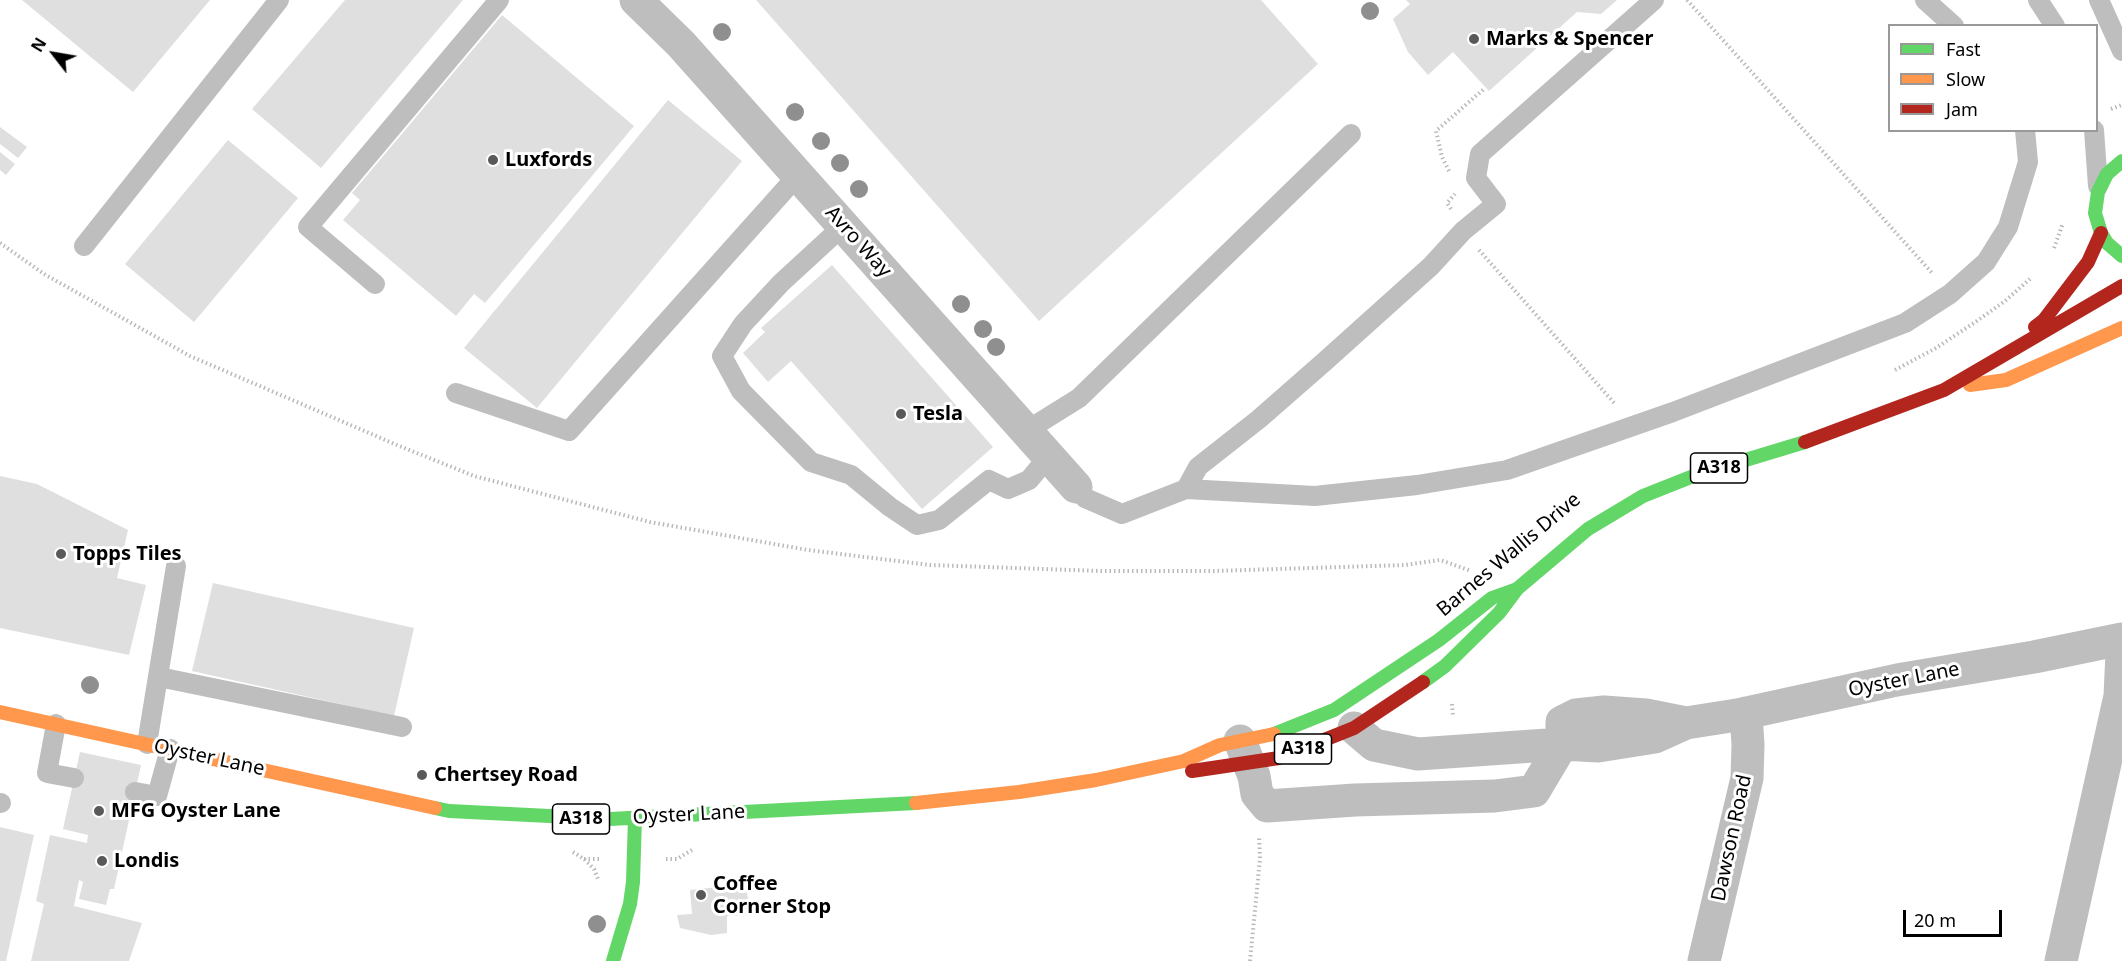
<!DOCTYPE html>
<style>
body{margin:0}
#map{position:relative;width:2122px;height:961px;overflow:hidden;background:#fff;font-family:"Noto Sans",sans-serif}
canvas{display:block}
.legend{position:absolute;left:1888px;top:24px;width:210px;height:108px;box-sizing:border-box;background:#fff;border:2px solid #999;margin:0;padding:8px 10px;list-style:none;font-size:18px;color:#000}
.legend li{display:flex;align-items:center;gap:12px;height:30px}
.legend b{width:30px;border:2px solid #999}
.north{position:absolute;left:24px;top:24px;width:60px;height:60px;-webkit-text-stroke:4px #fff;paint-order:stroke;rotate:301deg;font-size:16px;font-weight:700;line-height:24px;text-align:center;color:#000}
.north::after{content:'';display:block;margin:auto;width:21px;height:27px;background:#000;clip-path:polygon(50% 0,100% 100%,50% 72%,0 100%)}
.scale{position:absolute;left:1903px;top:910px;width:99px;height:27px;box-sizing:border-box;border:3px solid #000;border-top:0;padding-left:8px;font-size:18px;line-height:21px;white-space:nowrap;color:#000;-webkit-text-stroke:4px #fff;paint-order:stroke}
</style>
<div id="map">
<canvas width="2122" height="961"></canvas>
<ul class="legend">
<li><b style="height:8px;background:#63d668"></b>Fast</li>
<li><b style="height:8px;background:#ff974d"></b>Slow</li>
<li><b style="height:8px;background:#b3261e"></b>Jam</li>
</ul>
<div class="north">N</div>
<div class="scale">20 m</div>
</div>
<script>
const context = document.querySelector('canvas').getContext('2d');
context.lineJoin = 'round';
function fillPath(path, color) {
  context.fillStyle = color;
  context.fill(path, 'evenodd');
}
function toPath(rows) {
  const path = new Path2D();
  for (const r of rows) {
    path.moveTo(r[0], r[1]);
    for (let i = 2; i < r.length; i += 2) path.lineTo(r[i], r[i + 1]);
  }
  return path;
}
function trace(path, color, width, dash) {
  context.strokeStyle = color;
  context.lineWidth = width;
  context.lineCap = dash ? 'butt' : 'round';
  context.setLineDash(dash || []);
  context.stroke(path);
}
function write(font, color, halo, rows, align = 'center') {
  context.font = font + ' "Noto Sans",sans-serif';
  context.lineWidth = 6;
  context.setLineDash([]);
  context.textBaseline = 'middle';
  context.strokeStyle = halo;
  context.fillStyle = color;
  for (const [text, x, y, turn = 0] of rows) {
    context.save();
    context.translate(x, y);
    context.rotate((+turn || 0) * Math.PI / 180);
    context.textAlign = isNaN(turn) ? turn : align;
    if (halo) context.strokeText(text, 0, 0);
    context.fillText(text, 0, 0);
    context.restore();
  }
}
fillPath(toPath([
 [22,0,210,0,133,92],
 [345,0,463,0,321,168,252,109],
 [756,0,1261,0,1318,64,1039,321],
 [1406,0,1617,0,1601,14,1577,12,1489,91,1453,52,1428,75,1408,52,1393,19,1410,4],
 [502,15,634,126,485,303,474,294,456,316,343,220,360,200,352,193],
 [668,100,742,161,537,408,464,348],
 [0,127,27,147,18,158,0,144],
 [228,140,298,198,194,322,125,264],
 [0,152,15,164,6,175,0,170],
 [832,265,993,447,922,509,791,361,768,382,743,353,765,332,761,328],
 [0,476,37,484,128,530,117,578,146,585,129,655,0,628],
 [213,583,414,628,394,716,192,671],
 [80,752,141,765,114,889,110,889,106,905,79,899,83,882,79,880,74,906,142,923,129,961,31,961,44,904,36,901,50,835,87,843,88,835,63,829],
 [0,827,34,835,6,961,0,961],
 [746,884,750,915,727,916,727,933,711,935,680,928,677,915,692,914,690,890]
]), '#dfdfdf');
trace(toPath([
 [1687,0,1933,274],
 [2111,109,2122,105],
 [1449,171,1442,157,1436,131,1485,88],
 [1451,209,1447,203,1455,194],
 [0,243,44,274,190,356,397,445,474,476,650,522,808,550,930,565,1101,571,1214,571,1405,565,1440,560,1471,571],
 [2054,248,2063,223],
 [1479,250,1615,404],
 [1895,370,1936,348,1974,323,2005,301,2030,279],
 [1452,704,1453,717],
 [573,852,584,859,594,869,598,879],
 [584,859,601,859],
 [666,859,677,859,692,850],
 [1250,961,1260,859,1259,836]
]), '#b9b9b9', 4, [1.5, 3]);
trace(toPath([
 [1654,0,1480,154,1476,178,1496,204,1463,231,1431,266,1323,363,1259,419,1198,467,1186,489,1315,496,1417,485,1507,470,1673,412,1905,323,1950,294,1986,262,2008,227,2028,162,2025,130],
 [1925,0,1954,26],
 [2038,0,2055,26],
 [2099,0,2122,51],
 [2094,130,2098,186],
 [843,226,781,283,743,324,722,356,741,391,811,462,851,475,890,507,917,525,939,520,989,480,1008,489,1029,480,1049,456],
 [84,246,279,0],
 [375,284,308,227,499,0],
 [456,393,569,431,798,175],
 [1026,431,1079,398,1351,134],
 [1076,487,1085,498,1122,514,1186,489],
 [159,677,402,727],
 [56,724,47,773,74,778],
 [147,744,176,566],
 [135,792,157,796,170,749],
 [0,803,1,803]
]), '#bebebe', 20);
trace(toPath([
 [636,0,681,44,1076,487],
 [1354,728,1374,745,1418,754,1562,744,1598,746,1655,737,1686,723,1737,715,1897,680,2034,657,2122,639],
 [1240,741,1254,776,1257,794,1267,806,1355,800,1495,796,1534,791,1562,744,1562,722,1576,715,1604,712,1646,715,1686,723],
 [1704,961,1747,778,1748,745,1746,713],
 [2061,961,2120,696,2122,652]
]), '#bebebe', 33);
trace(toPath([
 [2122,161,2107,174,2098,192,2095,213,2101,233,2107,243,2122,256],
 [1423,682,1445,666,1499,613,1517,589,1588,529,1643,496,1696,475,1805,442],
 [1274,734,1334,710,1439,640,1492,598,1517,589],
 [435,808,449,811,610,819,916,803],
 [613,961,630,904,633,882,635,818]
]), '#63d668', 14);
trace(toPath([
 [1970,385,2006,380,2122,328],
 [0,712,435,808],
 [916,803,1019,792,1096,780,1184,761,1220,745,1274,734]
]), '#ff974d', 14);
trace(toPath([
 [2035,327,2044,320,2088,262,2101,233],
 [1805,442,1944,390,2122,286],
 [1192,771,1279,758,1354,728,1423,682]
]), '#b3261e', 14);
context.fillStyle = '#8f8f8f';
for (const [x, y] of [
 [1370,11],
 [722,32],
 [795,112],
 [821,141],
 [840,163],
 [859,189],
 [961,304],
 [983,329],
 [996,347],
 [90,685],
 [597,924]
]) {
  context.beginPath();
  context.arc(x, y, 9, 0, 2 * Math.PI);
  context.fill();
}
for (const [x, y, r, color] of [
 [1474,39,6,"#595959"],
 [493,160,6,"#595959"],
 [901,414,6,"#595959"],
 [61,554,6,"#595959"],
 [422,775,6,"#595959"],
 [99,811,6,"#595959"],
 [102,861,6,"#595959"],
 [701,895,6,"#595959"]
]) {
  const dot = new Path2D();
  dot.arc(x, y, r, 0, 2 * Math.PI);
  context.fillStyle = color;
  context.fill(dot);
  trace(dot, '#fff', 2);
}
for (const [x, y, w] of [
 [1719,468,57],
 [1303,749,57],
 [581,819,57]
]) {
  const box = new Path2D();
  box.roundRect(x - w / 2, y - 15, w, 30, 4.5);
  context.fillStyle = '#fff';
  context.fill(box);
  trace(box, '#000', 1.5);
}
write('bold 18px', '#000', null, [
 ["A318",1719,468],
 ["A318",1303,749],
 ["A318",581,819]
]);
write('bold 20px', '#000', '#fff', [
 ["Marks & Spencer",1486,39],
 ["Luxfords",505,160],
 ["Tesla",913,414],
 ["Topps Tiles",73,554],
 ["Chertsey Road",434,775],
 ["MFG Oyster Lane",111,811],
 ["Londis",114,861],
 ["Coffee",713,884],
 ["Corner Stop",713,907]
], 'left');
write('20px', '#000', '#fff', [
 ["Avro Way",858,242,48],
 ["Barnes Wallis Drive",1509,555,-40],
 ["Oyster Lane",1904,680,-11],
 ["Oyster Lane",209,758,12],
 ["Oyster Lane",689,815,-3],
 ["Dawson Road",1732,838,-78]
]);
</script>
